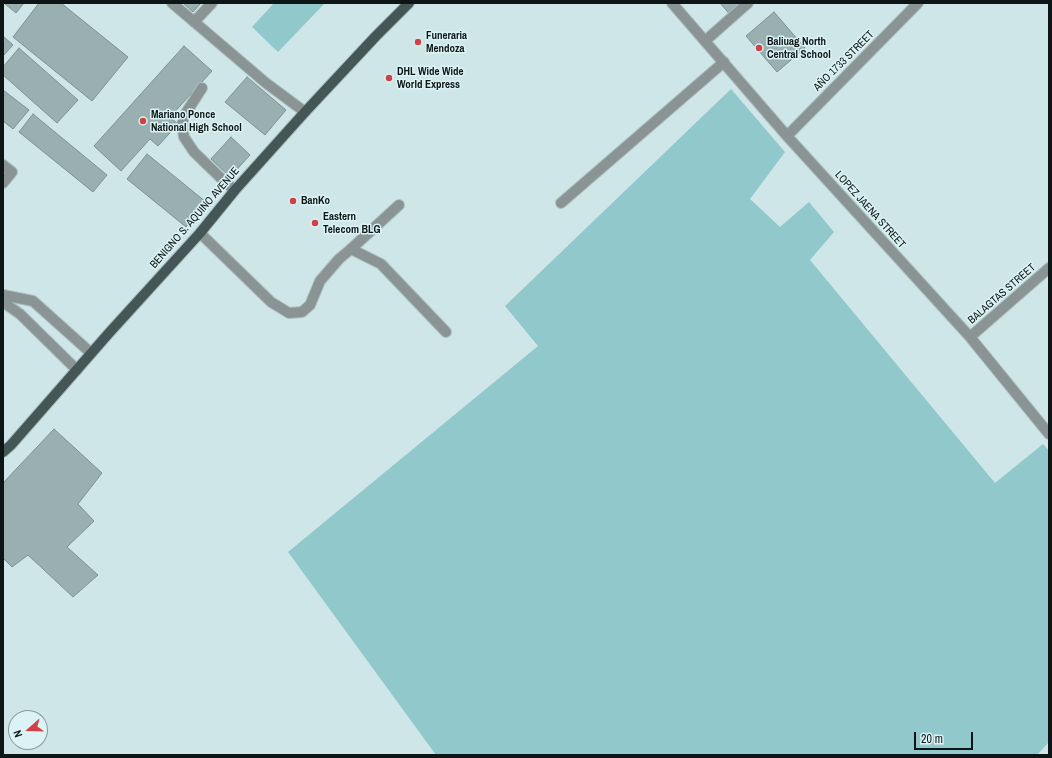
<!DOCTYPE html>
<meta charset="utf-8">
<style>
body{margin:0}
#map{position:relative;width:1052px;height:758px;overflow:hidden;background:#cee6e7;font-family:"Archivo Narrow",sans-serif}
canvas{display:block}
.frame{position:absolute;inset:0;border:4px solid #0d1516;pointer-events:none}
.north{position:absolute;left:8px;top:710px;width:40px;height:40px;box-sizing:border-box;background:#dbf3f4;border:1px solid #899a9b;border-radius:50%;rotate:250deg;font-size:11px;font-weight:700;line-height:16px;text-align:center;color:#0d1516}
.north::after{content:'';display:block;margin:auto;width:14px;height:18px;background:#d04048;clip-path:polygon(50% 0,100% 100%,50% 72%,0 100%)}
.scale{position:absolute;left:914px;top:732px;width:59px;height:18px;box-sizing:border-box;border:2px solid #0d1516;border-top:0;padding-left:5px;font-size:12px;line-height:14px;white-space:nowrap;color:#0d1516;-webkit-text-stroke:3px #dbf3f4;paint-order:stroke}
</style>
<div id="map">
<canvas width="1052" height="758"></canvas>
<div class="frame"></div>
<div class="north">N</div>
<div class="scale">20 m</div>
</div>
<script>
const context = document.querySelector('canvas').getContext('2d');
context.lineJoin = 'round';
function fillPath(path, color) {
  context.fillStyle = color;
  context.fill(path, 'evenodd');
}
function toPath(rows) {
  const path = new Path2D();
  for (const r of rows) {
    path.moveTo(r[0], r[1]);
    for (let i = 2; i < r.length; i += 2) path.lineTo(r[i], r[i + 1]);
  }
  return path;
}
function trace(path, color, width, dash) {
  context.strokeStyle = color;
  context.lineWidth = width;
  context.lineCap = dash ? 'butt' : 'round';
  context.setLineDash(dash || []);
  context.stroke(path);
}
function write(font, color, halo, rows, align = 'center') {
  context.font = font + ' "Archivo Narrow",sans-serif';
  context.lineWidth = 3;
  context.setLineDash([]);
  context.textBaseline = 'middle';
  context.strokeStyle = halo;
  context.fillStyle = color;
  for (const [text, x, y, turn = 0] of rows) {
    context.save();
    context.translate(x, y);
    context.rotate((+turn || 0) * Math.PI / 180);
    context.textAlign = isNaN(turn) ? turn : align;
    if (halo) context.strokeText(text, 0, 0);
    context.fillText(text, 0, 0);
    context.restore();
  }
}
fillPath(toPath([
 [274,3,325,3,278,52,252,27],
 [731,89,785,152,750,199,780,227,809,202,834,232,810,260,995,483,1043,444,1049,451,1049,742,1037,755,436,755,288,552,538,346,505,306]
]), '#91c8cc');
const building = toPath([
 [4,3,24,3,16,13,4,3],
 [39,3,61,3,128,57,92,101,13,37,39,3],
 [183,3,201,3,193,12,183,3],
 [720,3,742,3,732,17,720,3],
 [774,12,805,48,777,72,746,36,774,12],
 [3,36,13,45,3,56,3,36],
 [184,46,212,71,170,117,178,124,158,146,150,139,121,171,94,146,184,46],
 [19,48,78,100,57,123,3,75,3,67,19,48],
 [247,77,286,110,265,135,225,102,247,77],
 [3,90,29,110,13,129,3,121,3,90],
 [33,114,107,175,93,192,19,132,33,114],
 [231,137,250,155,230,177,211,159,231,137],
 [147,154,206,202,186,227,127,179,147,154],
 [54,429,102,473,78,504,94,521,67,547,98,575,73,597,28,555,12,567,3,558,3,483,54,429]
]);
fillPath(building, '#99afb0');
trace(building, '#7c9193', 1);
const service = toPath([
 [172,3,266,83,305,112],
 [194,22,212,3],
 [705,41,748,3],
 [202,88,184,116,182,125,184,137,194,152,227,184,235,190],
 [561,203,724,62],
 [351,249,381,264,446,332]
]);
const minor = toPath([
 [672,3,787,136,970,337,1049,434],
 [787,136,918,3],
 [3,165,12,172,3,183],
 [200,233,271,302,289,313,302,312,310,305,320,281,339,259,351,249,399,205],
 [3,295,33,301,91,353],
 [3,302,20,314,77,370],
 [970,337,1049,268]
]);
const primary = toPath([
 [3,452,11,445,109,333,200,233,235,190,305,112,376,36,409,3]
]);
trace(service, '#abc0c1', 12);
trace(minor, '#abc0c1', 12);
trace(primary, '#abc0c1', 12);
trace(service, '#8a9495', 10);
trace(minor, '#8a9495', 10);
trace(primary, '#455657', 10);
for (const [x, y, r, color] of [
 [418,42,4,"#d04048"],
 [759,48,4,"#d04048"],
 [389,78,4,"#d04048"],
 [143,121,4,"#d04048"],
 [293,201,4,"#d04048"],
 [315,223,4,"#d04048"]
]) {
  const dot = new Path2D();
  dot.arc(x, y, r, 0, 2 * Math.PI);
  context.fillStyle = color;
  context.fill(dot);
  trace(dot, '#dbf3f4', 1.5);
}
write('bold 11px', '#0d1516', '#dbf3f4', [
 ["Funeraria",426,36],
 ["Mendoza",426,49],
 ["Baliuag North",767,42],
 ["Central School",767,55],
 ["DHL Wide Wide",397,72],
 ["World Express",397,85],
 ["Mariano Ponce",151,115],
 ["National High School",151,128],
 ["BanKo",301,201],
 ["Eastern",323,217],
 ["Telecom BLG",323,230]
], 'left');
write('11px', '#0d1516', '#dbf3f4', [
 ["AÑO 1733 STREET",844,61,-45],
 ["LOPEZ JAENA STREET",870,210,48],
 ["BENIGNO S. AQUINO AVENUE",195,218,-49],
 ["BALAGTAS STREET",1002,294,-41]
]);
</script>
